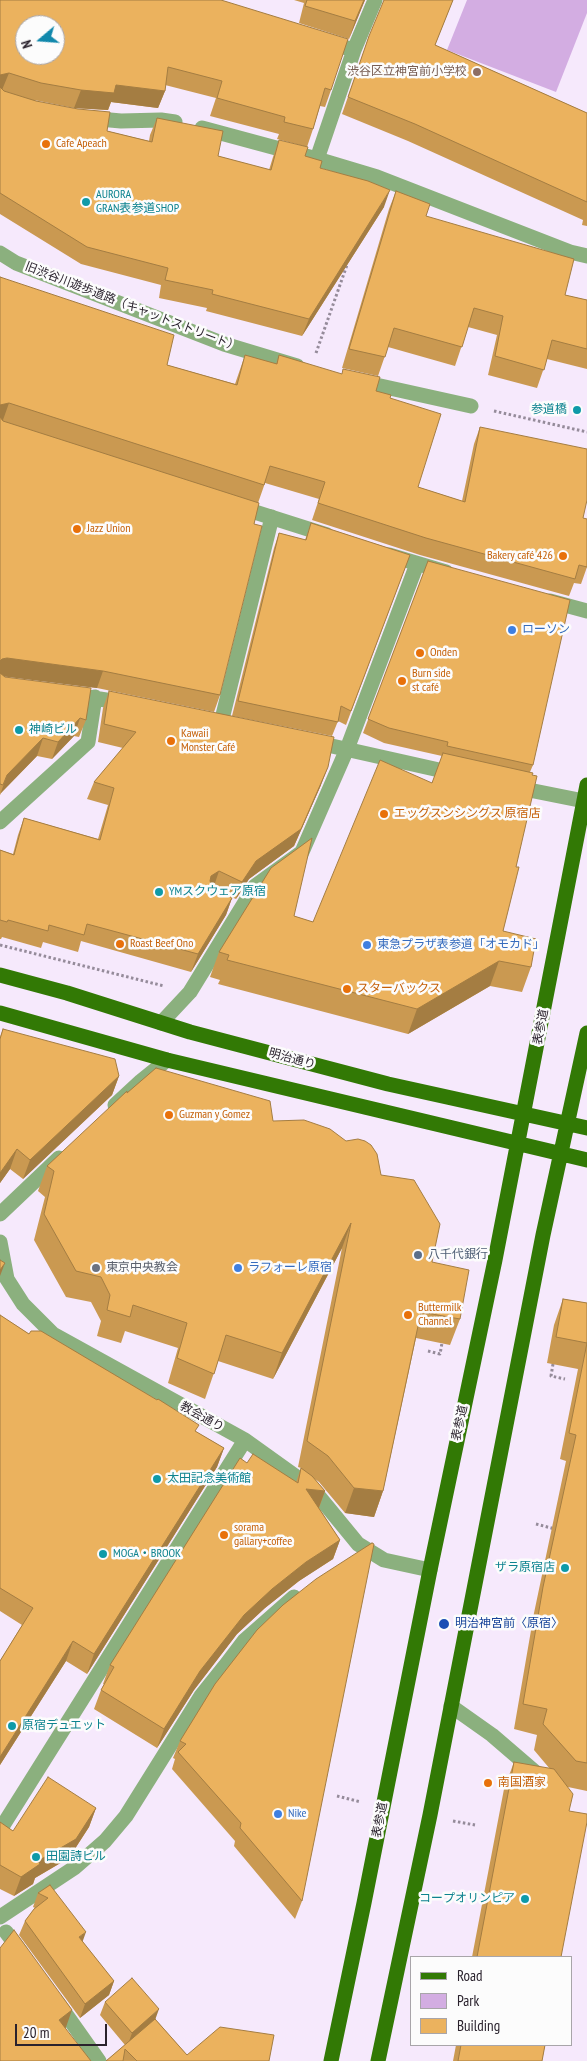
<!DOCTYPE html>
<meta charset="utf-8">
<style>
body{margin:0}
#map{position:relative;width:587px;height:2061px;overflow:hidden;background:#f6e9fc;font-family:"PT Sans Narrow",sans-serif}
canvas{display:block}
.legend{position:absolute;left:410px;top:1956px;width:162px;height:90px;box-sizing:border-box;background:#fcfcfc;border:1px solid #a8a5a9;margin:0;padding:6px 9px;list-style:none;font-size:15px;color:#2a222d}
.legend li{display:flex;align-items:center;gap:10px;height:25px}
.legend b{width:25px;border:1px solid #a8a5a9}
.north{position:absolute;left:15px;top:15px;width:50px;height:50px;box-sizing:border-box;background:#fcfcfc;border:1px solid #a8a5a9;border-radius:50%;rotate:252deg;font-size:14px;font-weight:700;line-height:20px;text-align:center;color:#2a222d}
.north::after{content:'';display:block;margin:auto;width:18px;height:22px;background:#1188ac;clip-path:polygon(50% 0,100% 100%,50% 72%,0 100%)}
.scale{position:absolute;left:15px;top:2024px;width:92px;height:22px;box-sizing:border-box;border:2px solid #2a222d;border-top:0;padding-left:6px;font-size:15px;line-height:18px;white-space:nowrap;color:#2a222d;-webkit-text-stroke:4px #fcfcfc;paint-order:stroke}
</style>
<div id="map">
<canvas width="587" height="2061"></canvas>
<ul class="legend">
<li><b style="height:6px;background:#327905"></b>Road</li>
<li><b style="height:14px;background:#d3ade2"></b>Park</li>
<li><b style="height:14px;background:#ebb25e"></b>Building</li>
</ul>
<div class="north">N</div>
<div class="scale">20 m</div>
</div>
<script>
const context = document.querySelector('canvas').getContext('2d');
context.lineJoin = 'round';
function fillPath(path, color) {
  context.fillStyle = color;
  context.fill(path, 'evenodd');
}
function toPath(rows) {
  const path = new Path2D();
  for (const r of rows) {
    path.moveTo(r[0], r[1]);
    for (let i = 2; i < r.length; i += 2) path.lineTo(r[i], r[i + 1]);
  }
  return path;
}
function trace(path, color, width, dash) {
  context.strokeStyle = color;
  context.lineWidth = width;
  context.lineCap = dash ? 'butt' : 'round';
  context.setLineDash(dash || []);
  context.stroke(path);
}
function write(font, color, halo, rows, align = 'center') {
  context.font = font + ' "PT Sans Narrow","Noto Sans JP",sans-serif';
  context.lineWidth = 5;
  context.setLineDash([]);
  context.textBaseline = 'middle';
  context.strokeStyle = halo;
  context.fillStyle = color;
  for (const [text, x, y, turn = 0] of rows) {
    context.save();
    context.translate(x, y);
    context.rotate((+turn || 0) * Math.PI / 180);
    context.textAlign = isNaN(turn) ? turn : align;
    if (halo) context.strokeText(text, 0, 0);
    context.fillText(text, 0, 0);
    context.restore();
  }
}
fillPath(toPath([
 [467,0,587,0,587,13,556,92,447,50]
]), '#d3ade2');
trace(toPath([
 [316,353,347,265],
 [494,411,587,432],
 [0,945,164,986],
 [428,1351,440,1354,442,1343],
 [553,1364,551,1376,565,1379],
 [536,1524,555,1529],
 [337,1796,361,1802],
 [453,1821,475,1825]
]), '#958b9a', 3, [2.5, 2.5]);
trace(toPath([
 [326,42,354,50],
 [88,118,121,121,161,120,175,122],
 [202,128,317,159,377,177,570,252,587,256],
 [317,159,354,50,375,0],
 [0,253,16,263,224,344,297,366],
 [358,381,471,406],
 [239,507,327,535],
 [389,555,446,572],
 [550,601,587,611],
 [68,694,125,703],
 [221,723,272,517],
 [314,742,457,774],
 [514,787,584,801],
 [0,822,88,742,95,697],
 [161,1023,190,992,255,886,302,852,347,749,417,564],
 [115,1105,141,1081,167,1060],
 [0,1214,59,1158],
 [0,1242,7,1279,23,1304,53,1334,245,1440,312,1488,358,1544,384,1560,430,1570],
 [451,1706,492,1735,542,1778],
 [0,1830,245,1440],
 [0,1917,74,1868,105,1841,126,1816,201,1696,225,1666,244,1641,294,1597],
 [6,1932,21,1952],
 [58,2003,99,2061]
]), '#8bb07e', 15);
trace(toPath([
 [0,975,67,993,190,1032,388,1084,587,1128],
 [0,1013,167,1060,587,1160],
 [331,2061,364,1903,430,1570,495,1260,587,785],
 [378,2061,430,1815,543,1235,587,1033]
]), '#327905', 15);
fillPath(toPath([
 [0,0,221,0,331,90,325,107,320,106,313,129,307,147,277,139,279,134,210,116,216,98,165,85,165,91,158,108,111,102,108,110,74,108,34,100,107,131,149,141,150,135,157,118,218,156,269,170,273,157,279,140,305,156,320,168,384,207,302,336,206,311,207,308,159,298,161,285,81,264,0,214],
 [294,0,365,0,349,39,299,23,304,3],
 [453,0,435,45,587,113,587,226,582,225,583,220,408,141,342,114,369,36],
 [396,191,426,216,565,295,587,300,587,369,547,359,537,388,488,375,497,335,468,327,455,366,388,347,378,376,342,368,389,209],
 [0,277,167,365,235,384,245,355,276,364,279,355,376,391,390,398,418,487,462,501,474,444,480,427,583,518,587,567,581,584,574,583,569,596,420,555,312,520,319,499,265,483,258,503,220,695,214,712,97,688,4,676,86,720,79,737,74,736,52,759,37,756,1,793,0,795],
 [311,523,410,555,346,725,338,721,332,736,232,716,274,548,279,533,305,540],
 [428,561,533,765,530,772,516,867,503,931,531,967,522,992,490,986,408,1034,218,984,220,980,210,977,219,952,294,916,313,922,432,783,442,756,384,743,363,733],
 [109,691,321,785,294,846,249,879,236,899,229,896,232,898,226,915,191,972,81,941,78,952,43,942,41,948,2,937,1,939,0,939,0,850,13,854,18,835,24,818,98,839,108,805,87,799,94,782,123,748,98,742,103,708],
 [3,1029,119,1076,112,1095,23,1179,10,1169,0,1183,0,1037],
 [127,1093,273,1121,381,1175,432,1262,460,1319,450,1345,416,1338,383,1491,374,1517,345,1513,319,1482,315,1479,325,1491,319,1508,340,1540,333,1559,299,1581,265,1608,237,1634,194,1690,157,1748,94,1709,101,1690,104,1684,103,1684,110,1665,247,1463,296,1482,301,1468,298,1467,342,1248,273,1379,218,1361,205,1399,168,1383,178,1348,125,1331,121,1343,97,1336,101,1321,91,1302,66,1297,34,1240,45,1197,38,1191,47,1166],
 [563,1299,587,1303,587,1791,568,1787,569,1811,561,1957,472,1957,504,1789,514,1762,550,1769,534,1750,537,1735,514,1729,534,1613,566,1461,560,1459,578,1369,547,1363,554,1325],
 [0,1315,29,1334,224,1448,217,1467,87,1674,66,1661,0,1765,0,1661,22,1625,0,1611],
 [215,1684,302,1901,295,1919,234,1846,235,1841,172,1769,175,1759,173,1758,180,1741],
 [96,1808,89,1827,69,1858,35,1878,33,1884,14,1896,0,1889,0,1822,13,1831],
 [50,1885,82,1941,114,1981,109,1995,80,2018,19,1935,25,1921,35,1908,33,1907,38,1893],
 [105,2002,156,2020,187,2055,269,2061,106,2061,125,2045,100,2015],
 [456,2045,545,2045,542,2061,453,2061]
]), '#ca9951');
fillPath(toPath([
 [364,0,365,0,349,39,355,21],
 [9,73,2,90,0,91,0,75],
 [116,85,165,91,158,108,111,102,108,110,74,108,81,90],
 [390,190,384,207,302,336,309,319],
 [9,403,3,420,0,421,0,405],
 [7,658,103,671,97,688,0,676,0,661,2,659],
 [80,718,74,736,52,759,58,742],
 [43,738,37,756,1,793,0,795,7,775],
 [328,767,321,785,294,846,249,879,236,899,242,882,256,861],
 [219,871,213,889,205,893,211,876],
 [232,898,226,915,191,972,198,954],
 [499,961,490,986,408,1034,417,1009],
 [119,1076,112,1095,23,1179,30,1160],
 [17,1149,10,1169,0,1183,0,1173],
 [351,1223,342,1248,273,1379,282,1353],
 [5,1263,0,1276,0,1270],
 [224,1448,217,1467,87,1674,94,1654],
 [354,1488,383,1491,374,1517,345,1513],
 [306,1489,325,1491,318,1510],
 [340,1540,333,1559,299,1581,265,1608,237,1634,194,1690,157,1748,164,1729,200,1671,244,1615,272,1589,306,1562],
 [73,1641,66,1661,0,1765,0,1757],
 [96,1808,89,1827,69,1858,35,1878,33,1884,14,1896,21,1877],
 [86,1932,81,1946,79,1937],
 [114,1981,109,1995,80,2018,85,2004],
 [159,2009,154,2023,127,2047,132,2033],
 [72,2010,65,2030,59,2020]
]), '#a47d42');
const building = toPath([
 [0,0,221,0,348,39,331,90,325,88,313,129,284,122,285,117,217,98,222,81,168,67,165,91,116,85,114,93,81,90,41,83,9,73,0,75,0,0],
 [25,25,55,25,55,55,25,55,25,25],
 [307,0,364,0,355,21,305,6,307,0],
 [384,0,453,0,435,45,587,113,587,202,415,124,348,97,369,36,384,0],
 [0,87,4,91,36,101,78,109,110,112,107,131,152,142,157,118,223,131,218,156,271,170,279,140,308,147,305,156,322,161,320,168,368,181,390,190,309,319,212,294,213,290,165,280,168,268,87,247,0,193,0,87],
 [396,191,430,204,426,216,574,259,565,295,587,300,587,349,552,340,544,370,495,356,503,316,474,308,462,347,394,328,385,357,349,349,396,191],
 [0,277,174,335,167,365,237,385,245,355,277,364,279,355,342,374,343,369,380,377,376,391,391,395,390,398,441,414,418,487,465,502,480,427,587,449,587,500,583,518,587,519,587,567,579,565,575,579,426,538,318,503,325,482,270,466,264,485,9,403,0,405,0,277],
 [0,417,3,421,259,503,254,524,262,526,220,695,103,671,7,658,2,659,0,661,0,417],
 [311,523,410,555,351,711,341,706,338,722,238,701,279,533,306,540,311,523],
 [428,561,570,600,533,765,447,746,448,742,389,728,368,719,428,561],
 [0,673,5,677,91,688,86,720,80,718,58,742,43,738,7,775,3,785,0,784,0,673],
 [109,691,334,737,328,767,301,829,256,861,242,882,219,871,211,876,210,881,212,886,232,898,198,954,87,924,84,935,49,925,48,931,8,920,7,922,0,920,0,850,14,855,24,818,100,840,114,788,94,782,136,732,104,724,109,691],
 [443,753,533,773,532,775,537,776,516,867,519,867,503,931,536,939,531,967,499,961,417,1009,227,960,229,955,219,952,271,868,312,838,294,916,313,922,380,760,432,783,443,753],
 [3,1029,115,1059,119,1076,30,1160,17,1149,0,1173,0,1039,3,1029],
 [156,1068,270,1101,273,1121,304,1120,330,1129,346,1141,358,1139,365,1141,371,1145,377,1154,381,1175,414,1180,440,1224,432,1262,469,1270,460,1319,421,1312,383,1491,354,1488,328,1456,307,1441,351,1223,282,1353,226,1335,214,1374,177,1358,187,1323,133,1305,130,1317,107,1310,110,1295,101,1277,76,1271,44,1214,54,1171,47,1166,127,1091,127,1093,156,1068],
 [0,1260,5,1263,0,1270,0,1260],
 [563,1299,587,1303,587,1343,556,1337,563,1299],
 [0,1315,29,1334,31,1331,41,1331,157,1400,158,1399,199,1425,195,1431,224,1448,94,1654,73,1641,0,1757,0,1661,33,1608,0,1588,0,1315],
 [587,1343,587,1763,576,1761,543,1724,547,1709,523,1704,543,1587,576,1435,569,1433,587,1343],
 [253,1454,298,1483,301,1468,312,1476,325,1491,306,1489,340,1540,306,1562,272,1589,244,1615,200,1671,164,1729,101,1690,114,1667,110,1665,240,1458,247,1463,253,1454],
 [372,1543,374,1544,302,1901,240,1828,241,1823,178,1752,186,1744,180,1741,215,1684,257,1630,283,1605,316,1579,372,1543],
 [514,1762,554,1769,573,1794,569,1811,587,1814,587,1822,561,1957,477,1957,514,1762],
 [48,1777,96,1808,76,1839,38,1861,40,1864,21,1877,0,1865,0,1822,13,1831,48,1777],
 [50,1885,86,1932,79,1937,114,1981,85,2004,25,1921,34,1909,48,1898,38,1893,50,1885],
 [14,1930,72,2010,59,2020,91,2061,0,2061,0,1948,14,1930],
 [132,1978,159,2009,132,2033,105,2002,132,1978],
 [155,2019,187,2055,220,2027,274,2035,269,2061,137,2061,125,2049,123,2061,106,2061,155,2019],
 [461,2045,545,2045,542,2061,458,2061,461,2045]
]);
fillPath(building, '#ebb25e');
trace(building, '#a47d42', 1);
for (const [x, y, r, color] of [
 [477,72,5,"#8d6e63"],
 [46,144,5,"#e8710a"],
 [86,202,5,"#0f9aa8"],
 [577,410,5,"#0f9aa8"],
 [77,529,5,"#e8710a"],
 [563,556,5,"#e8710a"],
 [512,630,5,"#3f7fe0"],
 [420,653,5,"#e8710a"],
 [402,681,5,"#e8710a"],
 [19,730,5,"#0f9aa8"],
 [171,741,5,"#e8710a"],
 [384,814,5,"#e8710a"],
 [159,892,5,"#0f9aa8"],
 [120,944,5,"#e8710a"],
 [367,945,5,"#3f7fe0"],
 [347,989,5,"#e8710a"],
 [169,1115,5,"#e8710a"],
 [418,1255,5,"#5c6f8a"],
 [96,1268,5,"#6b7280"],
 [238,1268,5,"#3f7fe0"],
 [408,1315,5,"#e8710a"],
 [157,1479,5,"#0f9aa8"],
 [224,1535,5,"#e8710a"],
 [103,1554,5,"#0f9aa8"],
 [565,1568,5,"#0f9aa8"],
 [444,1624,6,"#1a4fb4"],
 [12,1726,5,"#0f9aa8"],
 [488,1783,5,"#e8710a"],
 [278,1814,5,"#3f7fe0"],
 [36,1857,5,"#0f9aa8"],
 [525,1899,5,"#0f9aa8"]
]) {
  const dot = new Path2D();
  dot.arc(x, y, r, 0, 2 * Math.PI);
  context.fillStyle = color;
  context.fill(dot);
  trace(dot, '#fcfcfc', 2);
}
write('12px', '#785e54', '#fcfcfc', [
 ["渋谷区立神宮前小学校",467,72]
], 'right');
write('12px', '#c56008', '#fcfcfc', [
 ["Cafe Apeach",56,144],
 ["Jazz Union",87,529],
 ["Bakery café 426",553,556,"right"],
 ["Onden",430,653],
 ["Burn side",412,674],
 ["st café",412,688],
 ["Kawaii",181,734],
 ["Monster Café",181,748],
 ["エッグスンシングス 原宿店",394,814],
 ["Roast Beef Ono",130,944],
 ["スターバックス",357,989],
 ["Guzman y Gomez",179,1115],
 ["Buttermilk",418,1308],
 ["Channel",418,1322],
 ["sorama",234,1528],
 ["gallary+coffee",234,1542],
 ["南国酒家",498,1783]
], 'left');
write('12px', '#0d838f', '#fcfcfc', [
 ["AURORA",96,195],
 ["GRAN表参道SHOP",96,209],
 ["参道橋",567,410,"right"],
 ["神崎ビル",29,730],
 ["YMスクウェア原宿",169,892],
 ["太田記念美術館",167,1479],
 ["MOGA・BROOK",113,1554],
 ["ザラ原宿店",555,1568,"right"],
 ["原宿デュエット",22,1726],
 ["田園詩ビル",46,1857],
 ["コープオリンピア",515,1899,"right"]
], 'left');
write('12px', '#2a222d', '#fcfcfc', [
 ["旧渋谷川遊歩道路（キャットストリート）",132,307,21],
 ["表参道",541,1027,-79],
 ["明治通り",292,1059,15],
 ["教会通り",202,1417,29],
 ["表参道",460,1423,-78],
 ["表参道",380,1820,-79]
]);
write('12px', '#366cbe', '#fcfcfc', [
 ["ローソン",522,630],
 ["東急プラザ表参道「オモカド」",377,945],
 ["ラフォーレ原宿",248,1268],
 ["Nike",288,1814]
], 'left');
write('12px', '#4e5e75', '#fcfcfc', [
 ["八千代銀行",428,1255]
], 'left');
write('12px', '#5b616d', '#fcfcfc', [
 ["東京中央教会",106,1268]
], 'left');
write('12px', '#164399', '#fcfcfc', [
 ["明治神宮前〈原宿〉",455,1624]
], 'left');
</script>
